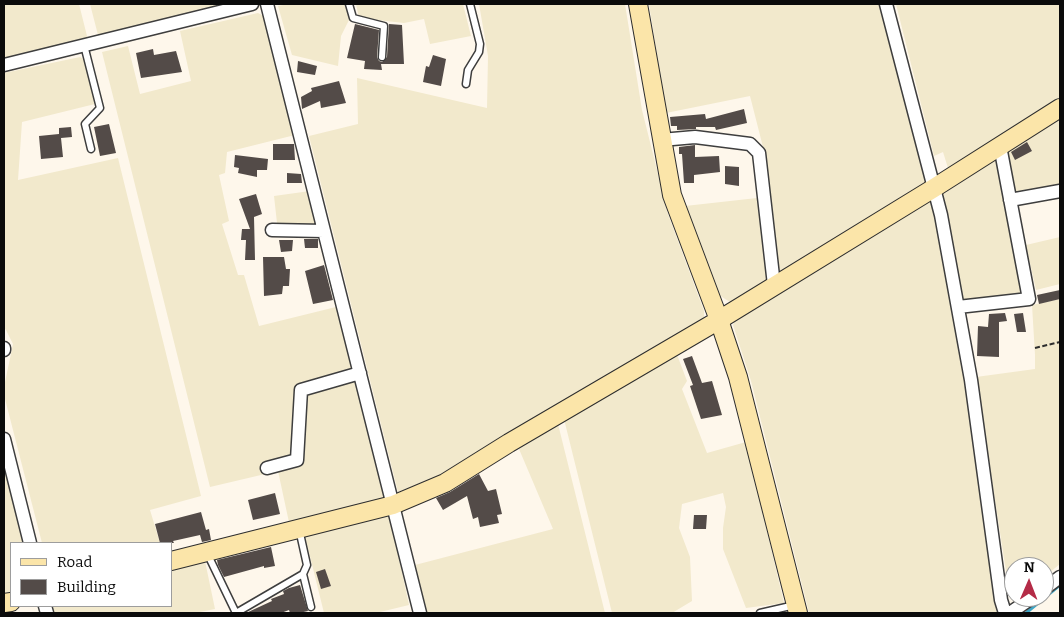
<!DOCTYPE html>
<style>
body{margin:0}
#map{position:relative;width:1064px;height:617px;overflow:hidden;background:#fef7eb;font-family:Bitter,serif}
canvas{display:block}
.frame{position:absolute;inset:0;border:5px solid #0b0b0b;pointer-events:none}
.legend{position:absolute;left:10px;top:542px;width:162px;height:65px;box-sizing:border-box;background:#fff;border:1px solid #9d9d9d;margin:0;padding:6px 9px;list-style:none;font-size:15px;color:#0b0b0b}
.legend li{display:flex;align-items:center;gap:10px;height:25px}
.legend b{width:25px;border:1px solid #9d9d9d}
.north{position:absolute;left:1004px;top:557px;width:50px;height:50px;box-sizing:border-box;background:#fff;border:1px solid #9d9d9d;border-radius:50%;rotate:1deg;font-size:14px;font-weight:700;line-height:20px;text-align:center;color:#0b0b0b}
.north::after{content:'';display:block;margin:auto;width:18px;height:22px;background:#b42b47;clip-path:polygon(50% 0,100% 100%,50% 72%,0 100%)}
</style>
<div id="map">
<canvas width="1064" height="617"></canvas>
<div class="frame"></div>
<ul class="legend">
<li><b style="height:6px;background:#fbe5a9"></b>Road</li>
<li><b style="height:14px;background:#534b48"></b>Building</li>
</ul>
<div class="north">N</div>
</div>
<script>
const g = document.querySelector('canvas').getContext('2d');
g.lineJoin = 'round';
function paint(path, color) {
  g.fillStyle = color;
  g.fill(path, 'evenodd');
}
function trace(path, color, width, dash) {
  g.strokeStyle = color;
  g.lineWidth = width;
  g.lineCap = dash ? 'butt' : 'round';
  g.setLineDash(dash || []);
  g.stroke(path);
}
const farmland = new Path2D(`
 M 4,4 L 79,4 L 88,40 L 4,60 Z
 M 90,4 L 225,4 L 98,35 Z
 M 288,4 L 345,4 L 349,20 L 341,36 L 338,66 L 292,55 L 278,6 Z
 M 356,4 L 463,4 L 471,36 L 430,44 L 424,19 L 404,23 L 359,18 Z
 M 479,4 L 625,4 L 642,110 L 668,214 L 704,311 L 704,318 L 452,471 L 398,492 L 309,136 L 358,124 L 357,78 L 487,108 L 488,56 Z
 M 649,4 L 883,4 L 927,184 L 779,273 L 764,151 L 750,96 L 666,113 Z
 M 896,4 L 1060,4 L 1060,100 L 948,168 L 943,152 L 934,156 Z
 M 258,13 L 266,17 L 295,135 L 227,152 L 225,173 L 219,175 L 229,221 L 222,224 L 238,275 L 244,275 L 259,326 L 340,306 L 387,501 L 290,527 L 278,471 L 210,487 L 102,52 L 128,46 L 140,94 L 191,81 L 180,31 Z
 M 80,57 L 85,60 L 95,104 L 22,122 L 18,180 L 118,158 L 201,496 L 150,510 L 160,543 L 42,543 L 4,395 L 4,387 L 13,344 L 6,330 L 4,328 L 4,73 Z
 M 1060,118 L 1060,186 L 1015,193 L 1007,151 Z
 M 998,156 L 1022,295 L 961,301 L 941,191 Z
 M 310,191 L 320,231 L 278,232 L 274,196 Z
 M 757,198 L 769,276 L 764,283 L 733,304 L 719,295 L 685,206 Z
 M 927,199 L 934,205 L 966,386 L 997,613 L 809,613 L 751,381 L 733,325 L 736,317 Z
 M 1060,237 L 1060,284 L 1036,290 L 1026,245 Z
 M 1060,299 L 1060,564 L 1044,577 L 1044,567 L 1014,567 L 1014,597 L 1020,597 L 1010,597 L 976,377 L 1035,369 L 1035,355 L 1032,305 Z
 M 676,352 L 687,381 L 682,389 L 707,453 L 746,442 L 784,603 L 746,608 L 723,549 L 723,528 L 726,507 L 723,493 L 682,504 L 679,528 L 690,557 L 692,601 L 672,613 L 612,613 L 564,419 Z
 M 558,424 L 605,613 L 427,613 L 415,565 L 553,529 L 519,449 Z
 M 4,461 L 24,543 L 11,543 L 11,596 L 4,597 Z
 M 387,514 L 390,517 L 409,605 L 376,613 L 324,613 L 305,536 Z
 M 205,561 L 215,609 L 195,613 L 54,613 L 52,606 L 171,606 L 171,569 Z`);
const stream = new Path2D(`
 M 1026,613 L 1060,585`);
const building = new Path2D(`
 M 355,24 L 379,30 L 377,57 L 379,61 L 382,62 L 387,57 L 389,24 L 402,25 L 404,64 L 381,64 L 382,70 L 364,69 L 365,61 L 347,58 Z
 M 153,49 L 154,55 L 176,51 L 182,72 L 141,78 L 136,53 Z
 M 433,55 L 446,59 L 441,86 L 423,82 L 426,66 L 429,67 Z
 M 298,61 L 317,66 L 315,75 L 297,72 Z
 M 339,81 L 346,103 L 321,108 L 320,101 L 302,109 L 301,97 L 312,91 L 311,88 Z
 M 744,109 L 747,123 L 716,130 L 715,127 L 696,127 L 696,129 L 677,130 L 677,126 L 671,126 L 670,117 L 705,114 L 706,119 Z
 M 109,124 L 116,153 L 100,156 L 94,127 Z
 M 71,127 L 72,137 L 61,138 L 63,157 L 41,159 L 39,136 L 59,134 L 59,128 Z
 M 1027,142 L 1032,151 L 1015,160 L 1011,152 Z
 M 273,144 L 294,144 L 295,160 L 273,160 Z
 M 695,145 L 695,157 L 719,156 L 720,172 L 694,175 L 694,183 L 684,183 L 682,154 L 679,154 L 679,147 Z
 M 235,155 L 268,159 L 267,170 L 257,170 L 257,177 L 238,173 L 239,168 L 234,167 Z
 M 725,166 L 739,167 L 739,186 L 725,184 Z
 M 287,173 L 301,174 L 302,183 L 287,183 Z
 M 256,194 L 262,214 L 254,217 L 255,260 L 245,260 L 246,240 L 241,240 L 242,229 L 250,229 L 239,199 Z
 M 304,239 L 318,239 L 318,248 L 305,248 Z
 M 279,240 L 293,240 L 292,251 L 281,252 Z
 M 263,257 L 284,257 L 286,269 L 290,269 L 289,286 L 283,286 L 282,294 L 264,296 Z
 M 324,265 L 333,300 L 313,304 L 305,271 Z
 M 1060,290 L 1060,299 L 1039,304 L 1037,295 Z
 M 1005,313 L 1007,321 L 999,322 L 999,357 L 977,356 L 978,326 L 988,327 L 989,314 Z
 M 1023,313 L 1026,332 L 1017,332 L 1014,314 Z
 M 692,356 L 702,383 L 712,381 L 722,415 L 701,419 L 690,386 L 693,385 L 683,359 Z
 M 479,474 L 488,491 L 496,489 L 502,514 L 497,515 L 499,523 L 480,527 L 478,517 L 473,519 L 467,496 L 443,510 L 436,498 L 450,492 Z
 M 275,493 L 280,514 L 253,520 L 248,500 Z
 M 201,512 L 206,530 L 209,529 L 211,540 L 202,542 L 200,535 L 173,541 L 174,543 L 160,543 L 155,524 Z
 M 694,515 L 707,515 L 706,529 L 693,529 Z
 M 271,547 L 275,566 L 264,568 L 264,566 L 224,577 L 218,565 L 217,560 Z
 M 325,569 L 331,586 L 321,589 L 316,572 Z
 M 300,585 L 308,611 L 299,613 L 290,613 L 289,610 L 281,613 L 246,613 L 272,601 L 271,599 L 284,594 L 283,591 L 289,588 Z`);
const path = new Path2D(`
 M 1035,348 L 1060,342`);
const lane = new Path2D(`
 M 349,4 L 353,18 L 384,26 L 382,57
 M 84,45 L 100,108 L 85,124 L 91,149
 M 466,84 L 468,70 L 479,52 L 480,44 L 470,4
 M 207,553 L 236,613
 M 303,574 L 311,607
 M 236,613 L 303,574 L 307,565 L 299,529
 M 760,613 L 795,605`);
const street = new Path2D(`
 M 267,4 L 420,613
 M 886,4 L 941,215 L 971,380 L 1001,600 L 1005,613
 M 4,65 L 252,4
 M 661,140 L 695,137 L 750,144 L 759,153 L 774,285
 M 1010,200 L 1060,191
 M 272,230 L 324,231
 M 958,307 L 1029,299 L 1000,146
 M 4,348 L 4,350
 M 4,439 L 30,543
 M 267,468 L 297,460 L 301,390 L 360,373
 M 1044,589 L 1060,577
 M 45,606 L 47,613
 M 1010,613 L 1033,597`);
const secondary = new Path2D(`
 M 638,4 L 672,195 L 719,320 L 738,377 L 798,613
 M 171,561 L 393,505 L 445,483 L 509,443 L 719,320 L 934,188 L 1060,108
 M 4,603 L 11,602`);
paint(farmland, '#f2e9cc');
trace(stream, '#3da5c6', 3);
paint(building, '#534b48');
trace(lane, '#3e3e3e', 9);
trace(street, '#3e3e3e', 15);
trace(secondary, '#2d2d2d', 20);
trace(path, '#2d2d2d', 2, [5, 2.5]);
trace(lane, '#fff', 6);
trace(street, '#fff', 12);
trace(secondary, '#fbe5a9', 18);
</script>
